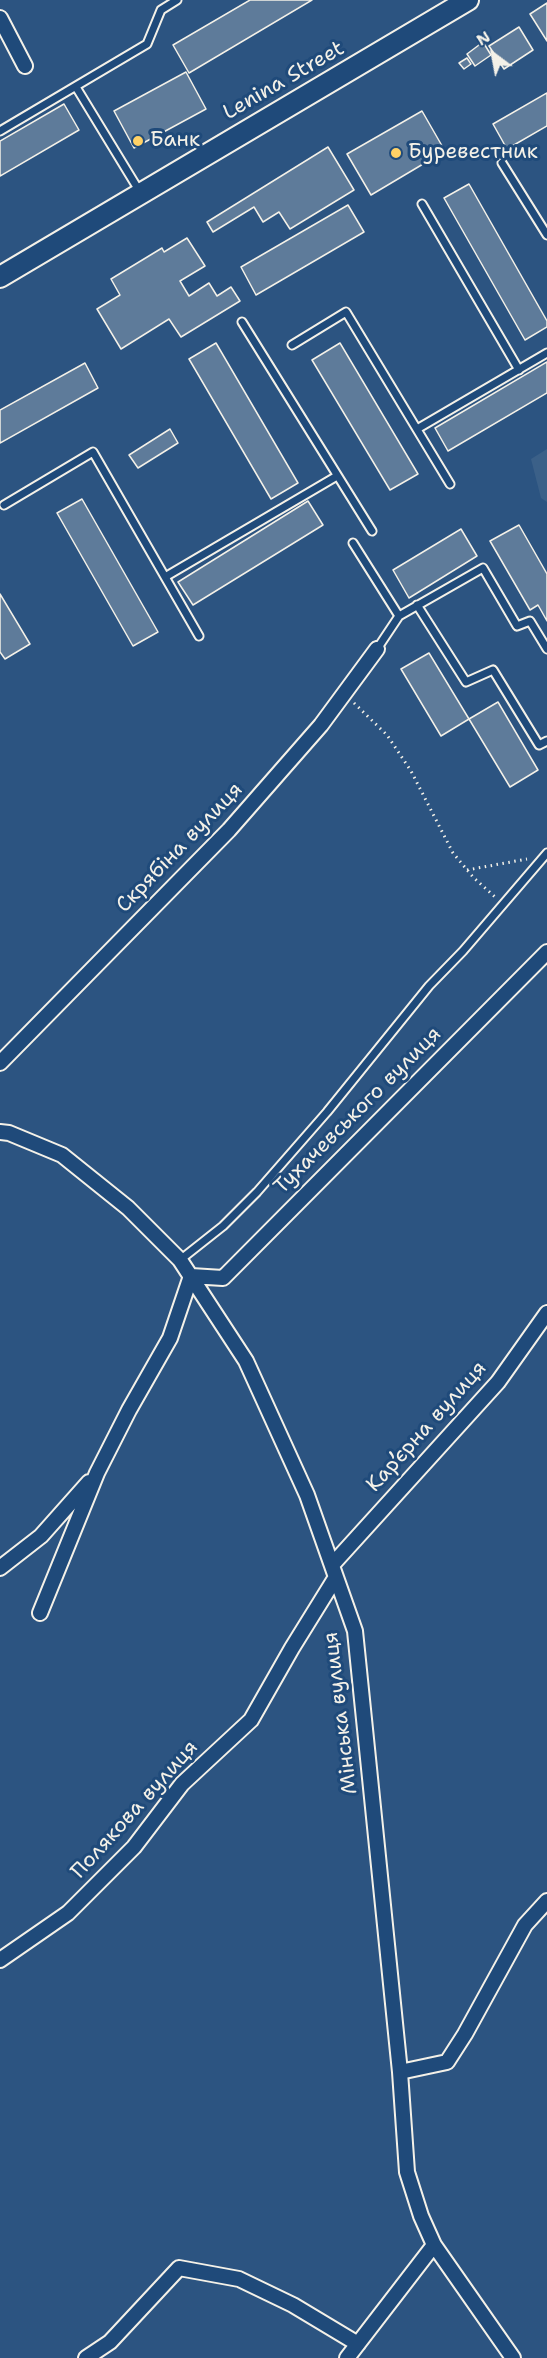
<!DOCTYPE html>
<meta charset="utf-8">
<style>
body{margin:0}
#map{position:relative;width:547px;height:2358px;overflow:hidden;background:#2c5481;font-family:"Shantell Sans",sans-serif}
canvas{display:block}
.north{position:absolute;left:463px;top:24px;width:60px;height:60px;-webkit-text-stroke:4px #1f4a7a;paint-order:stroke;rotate:328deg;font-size:16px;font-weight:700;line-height:24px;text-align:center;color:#f4f1e8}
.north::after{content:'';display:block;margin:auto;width:21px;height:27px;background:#f4f1e8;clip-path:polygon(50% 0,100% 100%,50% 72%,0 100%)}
</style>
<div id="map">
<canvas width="547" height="2358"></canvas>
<div class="north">N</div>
</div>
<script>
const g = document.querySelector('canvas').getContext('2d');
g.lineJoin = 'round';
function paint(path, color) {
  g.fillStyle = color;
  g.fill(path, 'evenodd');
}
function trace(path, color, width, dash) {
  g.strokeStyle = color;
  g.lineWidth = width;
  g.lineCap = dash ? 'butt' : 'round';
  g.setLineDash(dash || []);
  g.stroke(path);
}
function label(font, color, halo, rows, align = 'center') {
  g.font = font + ' "Shantell Sans",sans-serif';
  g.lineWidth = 6;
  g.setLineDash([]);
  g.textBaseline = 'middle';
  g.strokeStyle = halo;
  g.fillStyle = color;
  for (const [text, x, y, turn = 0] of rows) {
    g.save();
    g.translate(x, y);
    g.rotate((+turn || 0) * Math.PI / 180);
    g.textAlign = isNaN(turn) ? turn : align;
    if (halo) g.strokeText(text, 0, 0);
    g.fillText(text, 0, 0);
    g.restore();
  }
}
const built = new Path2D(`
 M 547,449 L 547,502 L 541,498 L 531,459 Z`);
const building = new Path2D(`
 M 250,0 L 312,0 L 189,73 L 173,45 Z
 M 547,3 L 547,41 L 530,14 Z
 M 519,27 L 533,50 L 504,69 L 489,46 Z
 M 483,42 L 491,55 L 475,66 L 467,54 Z
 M 467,58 L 471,64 L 464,69 L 459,63 Z
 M 186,72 L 206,109 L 134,148 L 114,111 Z
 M 547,93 L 547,126 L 507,149 L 493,124 Z
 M 64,104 L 79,130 L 0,176 L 0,141 Z
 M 422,111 L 445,151 L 371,195 L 347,154 Z
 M 328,147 L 354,190 L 290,229 L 279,212 L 263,222 L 254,207 L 213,232 L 207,222 Z
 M 469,184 L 547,321 L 547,327 L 525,340 L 444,198 Z
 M 348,205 L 364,232 L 256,295 L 241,267 Z
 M 187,238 L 205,266 L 180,281 L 189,296 L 209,283 L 217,296 L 231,287 L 240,301 L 181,337 L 169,319 L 121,349 L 97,309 L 120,295 L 111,279 L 162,248 L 164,252 Z
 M 216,343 L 298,483 L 271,499 L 189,359 Z
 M 340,343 L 418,474 L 390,490 L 312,360 Z
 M 547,362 L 547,393 L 448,451 L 435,428 Z
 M 85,363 L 98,388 L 0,443 L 0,410 Z
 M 170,429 L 178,443 L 138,468 L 129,455 Z
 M 82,499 L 158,632 L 133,646 L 57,513 Z
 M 308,501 L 323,525 L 193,605 L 178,582 Z
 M 519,525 L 547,574 L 547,621 L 538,605 L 530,610 L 490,541 Z
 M 461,529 L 477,556 L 409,598 L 393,570 Z
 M 0,594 L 30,644 L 5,659 L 0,652 Z
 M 429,653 L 469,719 L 441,736 L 401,669 Z
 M 498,702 L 538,770 L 510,787 L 469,719 Z`);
const path = new Path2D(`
 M 354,703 L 387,735 L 411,771 L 453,853 L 473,877 L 495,897
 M 467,870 L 527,859`);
const lane = new Path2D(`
 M 76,87 L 140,192
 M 0,131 L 147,44 L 161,10 L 177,0
 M 502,163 L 547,235
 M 422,204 L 519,370
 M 242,322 L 372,531
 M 292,345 L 346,312 L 450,484
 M 417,429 L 547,353
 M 4,505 L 93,452 L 199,636
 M 353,543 L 399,616 L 377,649
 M 165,577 L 337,476
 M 417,605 L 466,682 L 493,670 L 539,745 L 547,741
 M 399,616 L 483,568 L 517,626 L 530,621 L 547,649
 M 180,1260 L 223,1226 L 257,1192 L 327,1112 L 429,986 L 463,951 L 547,853`);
const street = new Path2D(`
 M 0,18 L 25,66
 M 0,1063 L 229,830 L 321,725 L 377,649
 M 0,1132 L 9,1133 L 62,1155 L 128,1208 L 180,1260 L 246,1361 L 307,1495 L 355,1631 L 400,2072 L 407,2172 L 421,2216 L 434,2245 L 513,2358
 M 332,1565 L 498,1382 L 547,1313
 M 0,1568 L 41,1536 L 89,1482
 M 40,1613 L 97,1473 L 129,1410 L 170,1338 L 191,1276 L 223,1278 L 547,952
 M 0,1960 L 68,1913 L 134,1847 L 182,1784 L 251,1720 L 292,1648 L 336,1577
 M 400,2072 L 447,2062 L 465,2034 L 525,1925 L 547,1901
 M 86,2358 L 110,2342 L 179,2268 L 239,2279 L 293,2305 L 358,2344
 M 347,2358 L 434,2245`);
const secondary = new Path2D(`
 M 0,277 L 468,0`);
const markers = [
 [138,141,6,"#ffd166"],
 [396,153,6,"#ffd166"]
];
const streetNames = [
 ["Lenina Street",284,81,-30],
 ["Скрябіна вулиця",180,848,-46],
 ["Тухачевського вулиця",358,1111,-45],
 ["Кар’єрна вулиця",427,1427,-48],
 ["Мінська вулиця",341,1713,-97],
 ["Полякова вулиця",135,1810,-48]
];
const poiNames = [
 ["Банк",150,141],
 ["Буревестник",408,153]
];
paint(built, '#3b6088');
paint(building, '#5e7b9a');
trace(building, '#f4f1e8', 1.5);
trace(lane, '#f4f1e8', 11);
trace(street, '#f4f1e8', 18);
trace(secondary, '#f4f1e8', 24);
trace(path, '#f4f1e8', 3, [1.5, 4.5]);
trace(lane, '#1f4a7a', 7);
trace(street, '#1f4a7a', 14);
trace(secondary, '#1f4a7a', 20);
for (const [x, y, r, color] of markers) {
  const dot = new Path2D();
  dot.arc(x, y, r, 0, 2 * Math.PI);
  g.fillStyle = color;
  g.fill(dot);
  trace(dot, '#1f4a7a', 2);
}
label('21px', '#f4f1e8', '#1f4a7a', streetNames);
label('21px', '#f4f1e8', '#1f4a7a', poiNames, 'left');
</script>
